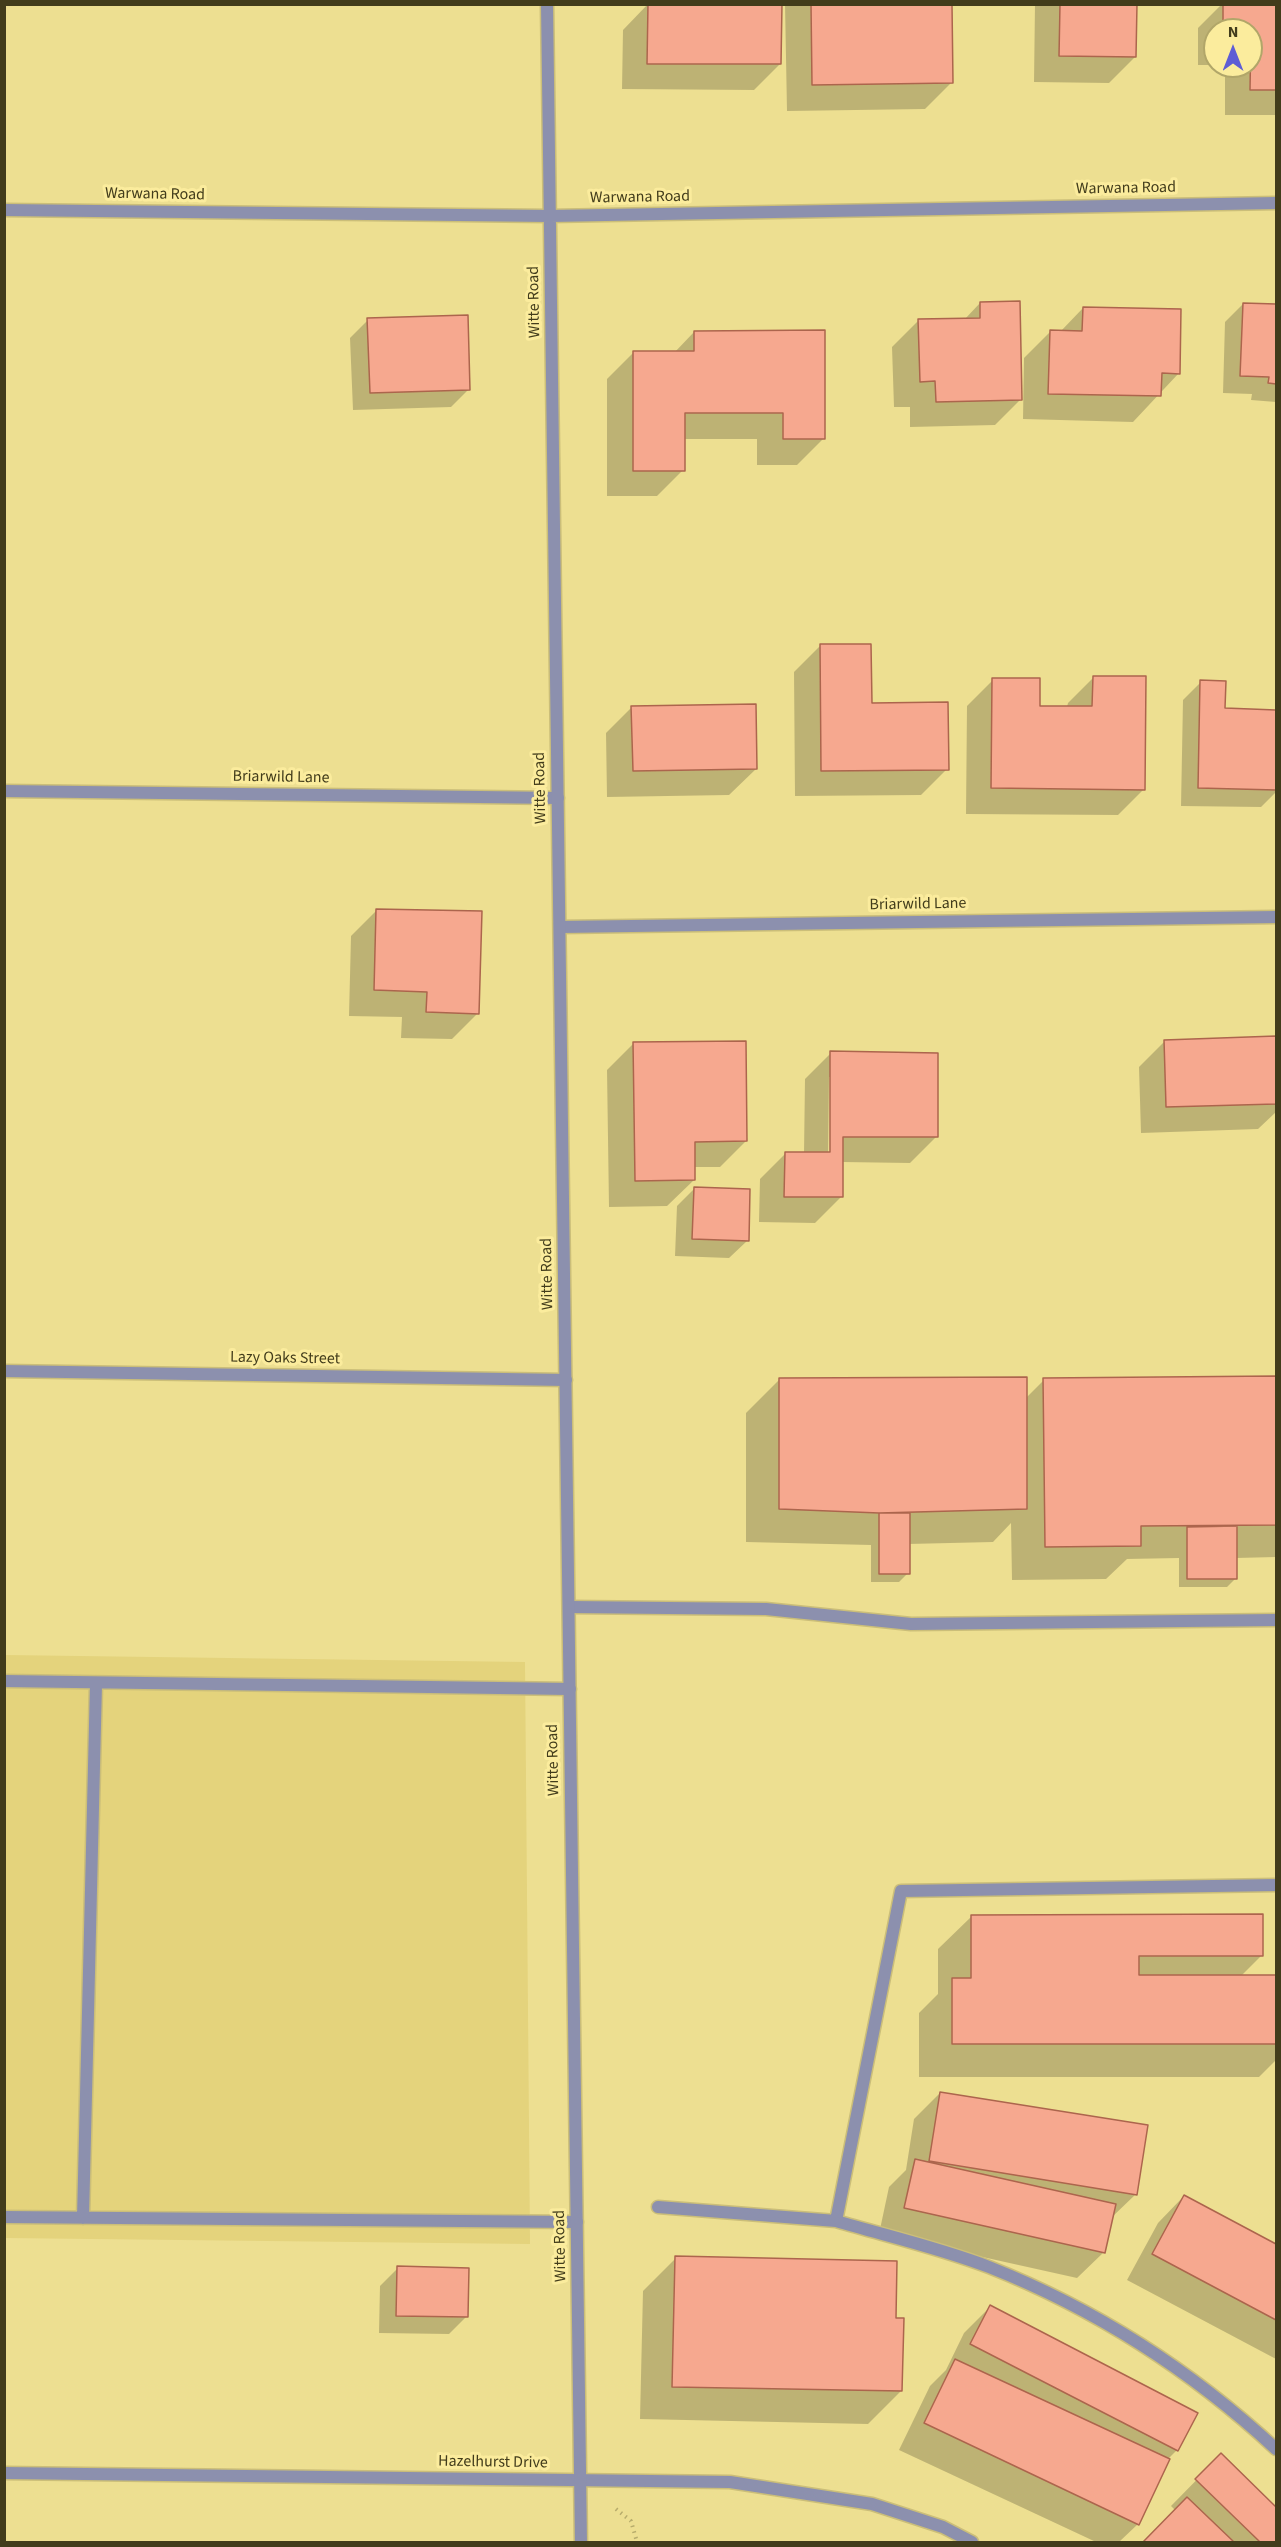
<!DOCTYPE html>
<style>
body{margin:0}
#map{position:relative;width:1281px;height:2547px;overflow:hidden;background:#eddf91;font-family:"Source Sans 3",sans-serif}
canvas{display:block}
.frame{position:absolute;inset:0;border:6px solid #423c1b;pointer-events:none}
.north{position:absolute;left:1203px;top:18px;width:60px;height:60px;box-sizing:border-box;background:#fbec9d;border:2px solid #b1a669;border-radius:50%;rotate:0deg;font-size:16px;font-weight:700;line-height:24px;text-align:center;color:#423c1b}
.north::after{content:'';display:block;margin:auto;width:21px;height:27px;background:#5e5dd5;clip-path:polygon(50% 0,100% 100%,50% 72%,0 100%)}
</style>
<div id="map">
<canvas width="1281" height="2547"></canvas>
<div class="frame"></div>
<div class="north">N</div>
</div>
<script>
const g = document.querySelector('canvas').getContext('2d');
g.lineJoin = 'round';
function paint(path, color) {
  g.fillStyle = color;
  g.fill(path, 'evenodd');
}
function trace(path, color, width, dash) {
  g.strokeStyle = color;
  g.lineWidth = width;
  g.lineCap = dash ? 'butt' : 'round';
  g.setLineDash(dash || []);
  g.stroke(path);
}
function label(font, color, halo, rows, align = 'center') {
  g.font = font + ' "Source Sans 3",sans-serif';
  g.lineWidth = 6;
  g.setLineDash([]);
  g.textBaseline = 'middle';
  g.strokeStyle = halo;
  g.fillStyle = color;
  for (const [text, x, y, turn = 0] of rows) {
    g.save();
    g.translate(x, y);
    g.rotate((+turn || 0) * Math.PI / 180);
    g.textAlign = isNaN(turn) ? turn : align;
    if (halo) g.strokeText(text, 0, 0);
    g.fillText(text, 0, 0);
    g.restore();
  }
}
const built = new Path2D(`
 M 5,1655 L 525,1662 L 530,2244 L 5,2238 Z`);
const shadow = new Path2D(`
 M 648,4 L 780,64 L 754,90 L 622,89 L 623,30 Z
 M 785,4 L 950,4 L 951,83 L 925,109 L 787,111 Z
 M 1035,4 L 1136,4 L 1135,57 L 1109,83 L 1034,82 Z
 M 1222,4 L 1276,4 L 1276,115 L 1225,115 L 1225,66 L 1251,66 L 1251,30 L 1215,30 L 1215,65 L 1198,65 L 1198,28 Z
 M 980,303 L 1021,399 L 995,425 L 910,427 L 910,407 L 894,407 L 892,347 L 918,321 L 964,320 Z
 M 1243,304 L 1276,306 L 1276,402 L 1251,400 L 1252,394 L 1223,393 L 1225,322 Z
 M 1083,308 L 1179,373 L 1133,422 L 1023,419 L 1024,358 L 1050,332 L 1060,332 Z
 M 368,320 L 469,389 L 451,407 L 353,410 L 350,338 Z
 M 694,332 L 823,439 L 797,465 L 757,465 L 757,439 L 683,439 L 683,470 L 657,496 L 607,496 L 607,379 L 633,353 L 674,353 Z
 M 820,646 L 871,704 L 947,769 L 921,795 L 795,796 L 794,672 Z
 M 1094,677 L 1144,789 L 1118,815 L 966,814 L 967,706 L 993,680 L 1038,707 L 1067,707 L 1068,703 Z
 M 1201,682 L 1224,710 L 1276,711 L 1276,792 L 1261,807 L 1181,806 L 1183,700 Z
 M 632,707 L 756,769 L 729,795 L 607,797 L 606,733 Z
 M 377,910 L 478,1013 L 452,1039 L 401,1038 L 402,1017 L 349,1016 L 351,936 Z
 M 1276,1038 L 1276,1112 L 1258,1129 L 1141,1133 L 1139,1067 L 1165,1041 Z
 M 633,1044 L 746,1141 L 720,1167 L 694,1167 L 694,1180 L 667,1206 L 609,1207 L 607,1070 Z
 M 831,1053 L 936,1137 L 910,1163 L 842,1162 L 841,1197 L 815,1223 L 759,1222 L 760,1179 L 786,1153 L 804,1153 L 805,1079 ZM 829,1077 L 832,1077 L 831,1158 L 828,1158 Z
 M 694,1189 L 747,1241 L 729,1258 L 675,1256 L 677,1206 Z
 M 1276,1378 L 1276,1557 L 1236,1558 L 1236,1578 L 1227,1587 L 1179,1587 L 1179,1558 L 1127,1559 L 1106,1579 L 1012,1580 L 1011,1523 L 993,1542 L 908,1544 L 908,1573 L 899,1582 L 871,1582 L 871,1545 L 746,1542 L 746,1413 L 780,1379 L 1026,1398 L 1044,1380 Z
 M 972,1916 L 1262,1955 L 1241,1976 L 1276,1976 L 1276,2060 L 1259,2077 L 919,2077 L 919,2013 L 938,1994 L 938,1949 Z
 M 940,2093 L 1136,2194 L 1111,2218 L 1104,2252 L 1077,2278 L 879,2234 L 889,2187 L 906,2170 L 914,2119 Z
 M 1184,2196 L 1276,2245 L 1276,2359 L 1127,2280 L 1158,2223 Z
 M 676,2258 L 901,2391 L 868,2424 L 640,2419 L 643,2291 Z
 M 398,2268 L 467,2316 L 449,2334 L 379,2333 L 380,2286 Z
 M 990,2307 L 1196,2413 L 1176,2451 L 1168,2459 L 1138,2524 L 1119,2542 L 1096,2542 L 899,2450 L 930,2386 L 946,2370 L 964,2333 Z
 M 1221,2455 L 1276,2509 L 1276,2542 L 1144,2542 L 1175,2510 L 1171,2506 Z`);
const building = new Path2D(`
 M 648,4 L 782,4 L 781,64 L 647,64 Z
 M 811,4 L 952,4 L 953,83 L 812,85 Z
 M 1060,4 L 1137,4 L 1136,57 L 1059,56 Z
 M 1223,4 L 1276,4 L 1276,90 L 1250,90 L 1251,30 L 1223,30 Z
 M 1020,301 L 1022,400 L 936,402 L 935,381 L 920,382 L 918,319 L 980,318 L 980,302 Z
 M 1243,303 L 1276,304 L 1276,384 L 1268,383 L 1269,377 L 1240,376 Z
 M 1083,307 L 1181,309 L 1180,374 L 1162,373 L 1161,396 L 1048,394 L 1050,330 L 1082,331 Z
 M 468,315 L 470,390 L 370,393 L 367,318 Z
 M 825,330 L 825,439 L 783,439 L 783,413 L 685,413 L 685,471 L 633,471 L 633,351 L 694,351 L 694,331 Z
 M 820,644 L 871,644 L 872,703 L 948,702 L 949,770 L 821,771 Z
 M 1093,676 L 1146,676 L 1145,790 L 991,788 L 992,678 L 1040,678 L 1040,706 L 1092,706 Z
 M 1200,680 L 1226,681 L 1225,708 L 1276,710 L 1276,790 L 1198,788 Z
 M 756,704 L 757,769 L 633,771 L 631,706 Z
 M 376,909 L 482,911 L 479,1014 L 426,1012 L 427,992 L 374,990 Z
 M 1276,1036 L 1276,1104 L 1166,1107 L 1164,1040 Z
 M 746,1041 L 747,1141 L 695,1142 L 695,1180 L 635,1181 L 633,1042 Z
 M 830,1051 L 938,1053 L 938,1137 L 843,1137 L 843,1197 L 784,1197 L 785,1152 L 830,1152 Z
 M 694,1187 L 750,1189 L 749,1241 L 692,1239 Z
 M 1276,1376 L 1276,1525 L 1141,1526 L 1141,1546 L 1045,1547 L 1043,1378 Z
 M 1027,1377 L 1027,1509 L 879,1513 L 779,1509 L 779,1378 Z
 M 879,1513 L 910,1513 L 910,1574 L 879,1574 Z
 M 1237,1526 L 1237,1579 L 1187,1579 L 1187,1527 Z
 M 1263,1914 L 1263,1956 L 1139,1956 L 1139,1975 L 1276,1975 L 1276,2044 L 952,2044 L 952,1978 L 971,1978 L 971,1915 Z
 M 940,2092 L 1148,2125 L 1137,2195 L 929,2161 Z
 M 915,2159 L 1116,2204 L 1105,2253 L 904,2208 Z
 M 1184,2195 L 1276,2244 L 1276,2320 L 1152,2254 Z
 M 675,2256 L 897,2261 L 896,2318 L 904,2318 L 902,2391 L 672,2387 Z
 M 397,2266 L 469,2268 L 468,2317 L 396,2316 Z
 M 990,2305 L 1198,2413 L 1178,2451 L 970,2344 Z
 M 955,2359 L 1170,2459 L 1139,2525 L 924,2423 Z
 M 1221,2453 L 1276,2507 L 1276,2542 L 1260,2542 L 1195,2479 Z
 M 1187,2497 L 1234,2542 L 1143,2542 Z`);
const path = new Path2D(`
 M 616,2509 L 631,2521 L 637,2542`);
const service = new Path2D(`
 M 569,1607 L 766,1609 L 911,1624 L 1276,1620
 M 4,1681 L 570,1689
 M 1276,1885 L 901,1891 L 836,2221 C 887,2236 940,2248 989,2267 C 1095,2309 1193,2372 1276,2449
 M 658,2207 L 836,2221
 M 4,2217 L 577,2222
 M 83,2218 L 96,1684`);
const minor = new Path2D(`
 M 4,791 L 558,798
 M 560,927 L 1276,917
 M 4,1371 L 566,1380
 M 4,2473 L 730,2482 L 872,2504 L 943,2527 L 972,2542`);
const tertiary = new Path2D(`
 M 547,4 L 581,2542
 M 4,210 L 550,216 L 1276,203`);
const streetNames = [
 ["Warwana Road",1126,189,-1],
 ["Warwana Road",155,195,1],
 ["Warwana Road",640,198,-1],
 ["Witte Road",535,302,-91],
 ["Briarwild Lane",281,778,1],
 ["Witte Road",541,788,-91],
 ["Briarwild Lane",918,905,-1],
 ["Witte Road",548,1274,-91],
 ["Lazy Oaks Street",285,1359,1],
 ["Witte Road",554,1760,-91],
 ["Witte Road",561,2246,-91],
 ["Hazelhurst Drive",493,2463,1]
];
paint(built, '#e4d37c');
paint(shadow, '#0003');
paint(building, '#f6a88f');
trace(building, '#ac654d', 1.5);
trace(service, '#cbbe79', 15);
trace(minor, '#cbbe79', 15);
trace(tertiary, '#cbbe79', 15);
trace(path, '#b7ac6c', 4, [1.5, 4.5]);
trace(service, '#8c90ae', 12);
trace(minor, '#8c90ae', 12);
trace(tertiary, '#8c90ae', 12);
label('16px', '#423c1b', '#fbec9d', streetNames);
</script>
